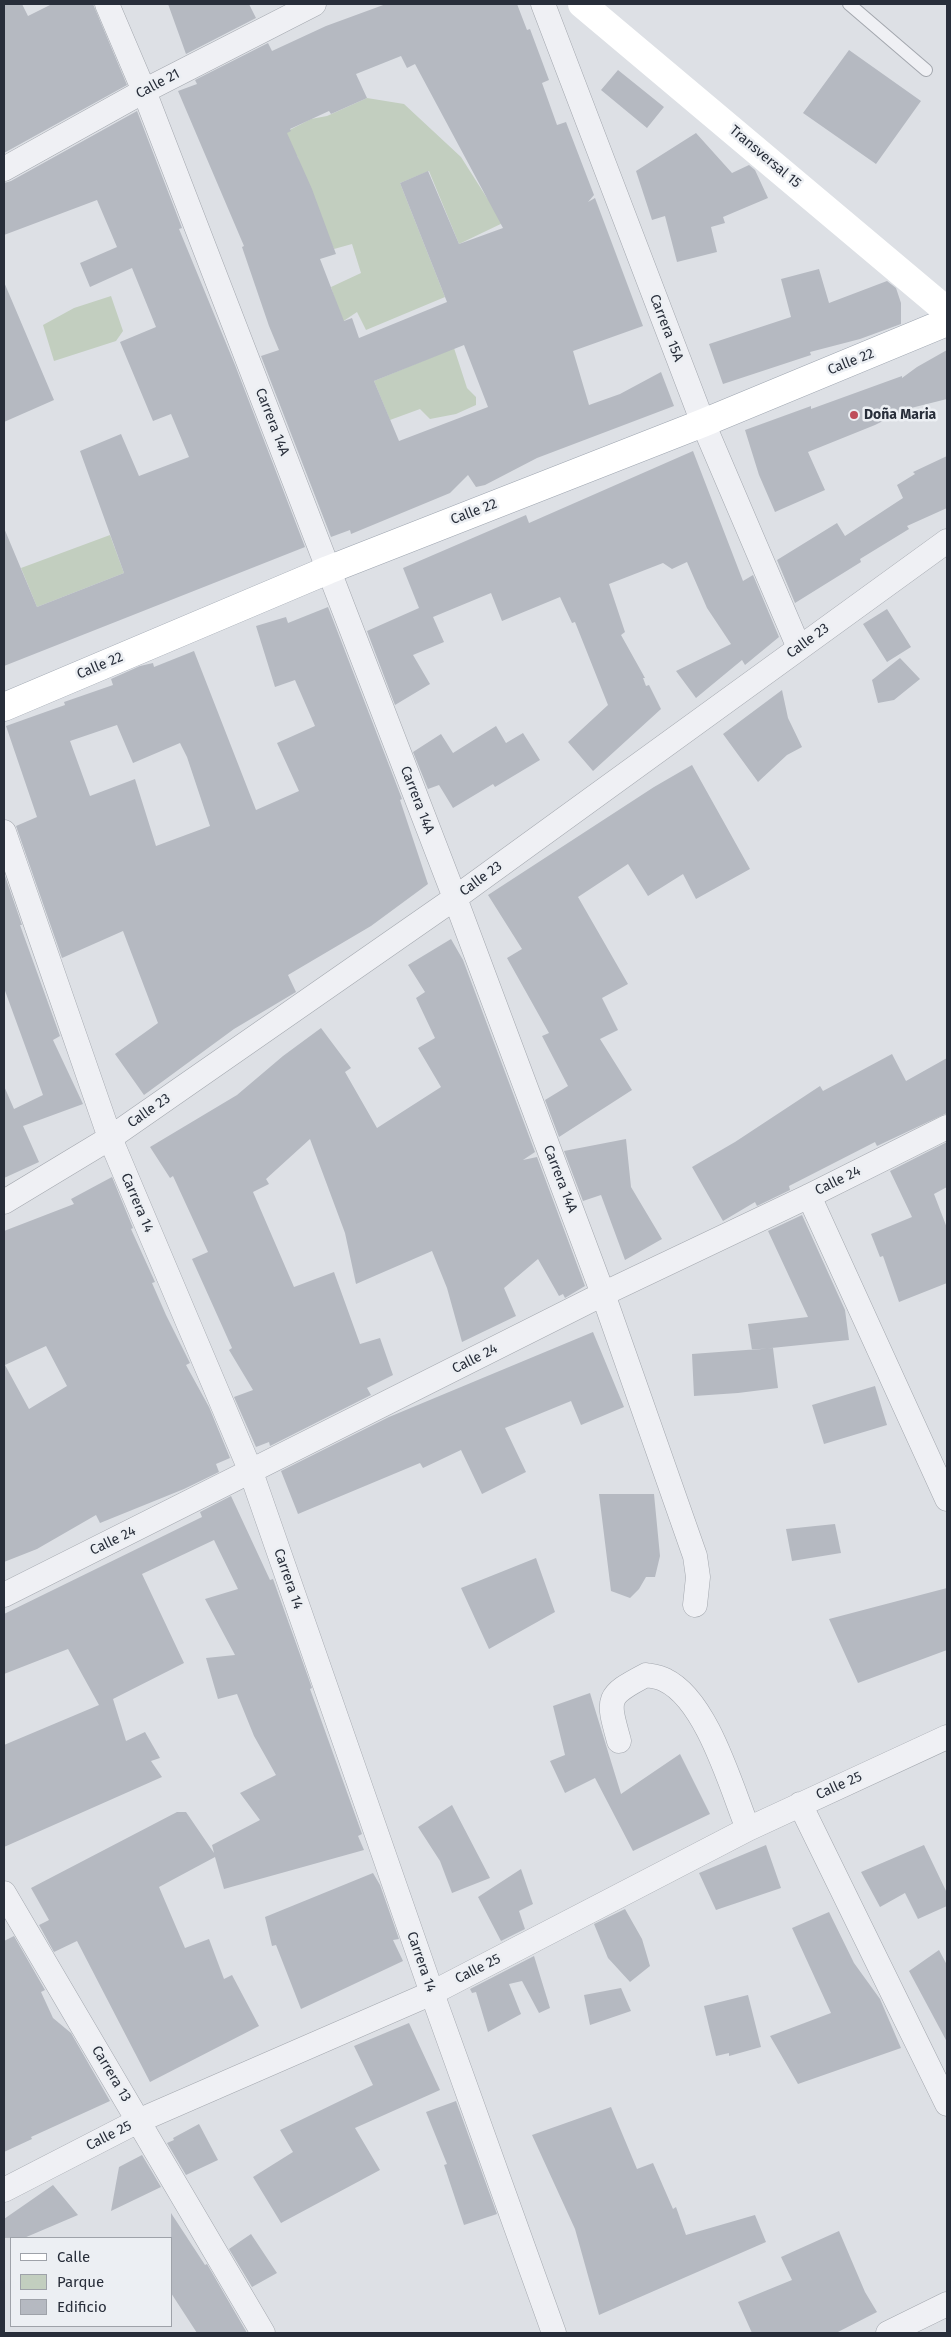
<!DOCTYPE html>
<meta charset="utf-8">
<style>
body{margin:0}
#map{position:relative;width:951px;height:2337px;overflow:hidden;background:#dde0e5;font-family:"Fira Sans",sans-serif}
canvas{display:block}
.frame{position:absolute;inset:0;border:5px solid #282e3a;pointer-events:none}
.legend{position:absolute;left:10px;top:2237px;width:162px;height:90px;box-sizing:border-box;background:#eceff3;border:1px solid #9ea2a9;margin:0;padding:6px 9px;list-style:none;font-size:15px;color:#282e3a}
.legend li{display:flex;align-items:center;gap:10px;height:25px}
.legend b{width:25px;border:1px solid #9ea2a9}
</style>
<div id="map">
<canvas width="951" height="2337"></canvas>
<div class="frame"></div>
<ul class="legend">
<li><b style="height:6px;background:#fff"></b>Calle</li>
<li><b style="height:14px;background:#c2cebf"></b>Parque</li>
<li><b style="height:14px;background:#b5b9c1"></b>Edificio</li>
</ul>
</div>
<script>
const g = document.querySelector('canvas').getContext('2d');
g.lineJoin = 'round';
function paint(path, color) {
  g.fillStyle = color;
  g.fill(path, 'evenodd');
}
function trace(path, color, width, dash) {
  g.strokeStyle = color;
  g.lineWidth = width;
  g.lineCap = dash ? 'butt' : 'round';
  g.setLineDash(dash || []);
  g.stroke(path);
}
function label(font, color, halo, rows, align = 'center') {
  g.font = font + ' "Fira Sans",sans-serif';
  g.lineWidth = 5;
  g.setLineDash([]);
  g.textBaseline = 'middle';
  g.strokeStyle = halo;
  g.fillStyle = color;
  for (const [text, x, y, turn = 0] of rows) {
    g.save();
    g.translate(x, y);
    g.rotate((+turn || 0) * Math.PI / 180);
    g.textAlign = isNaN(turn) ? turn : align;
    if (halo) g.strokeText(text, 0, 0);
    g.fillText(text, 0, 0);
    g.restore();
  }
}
const green = new Path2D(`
 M 367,98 L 404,104 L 461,157 L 487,198 L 509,220 L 459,244 L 429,171 L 400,183 L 445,297 L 366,330 L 357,312 L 342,322 L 331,287 L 361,273 L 352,244 L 334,249 L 300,171 L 298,157 L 272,139 L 311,119 L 327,116 Z
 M 111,296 L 123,331 L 116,341 L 54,361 L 43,325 L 74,308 Z
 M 454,348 L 467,388 L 476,397 L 476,405 L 456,414 L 430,419 L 420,409 L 390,420 L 374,381 Z
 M 110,535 L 124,573 L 37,607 L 21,568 Z`);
const building = new Path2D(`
 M 4,4 L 22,4 L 28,16 L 52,4 L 93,4 L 127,85 L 4,153 Z
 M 168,4 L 249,4 L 256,18 L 186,54 Z
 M 386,4 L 517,4 L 527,30 L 530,29 L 549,80 L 542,83 L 557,125 L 566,122 L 594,195 L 588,202 L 595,198 L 643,326 L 573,351 L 589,405 L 620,394 L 661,372 L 674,406 L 537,458 L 485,485 L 476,487 L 468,475 L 450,493 L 351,534 L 350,530 L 331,537 L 261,356 L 279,350 L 269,326 L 242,247 L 244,246 L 178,91 L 197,84 L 195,80 L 268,43 L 272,51 L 326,26 ZM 401,56 L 407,68 L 415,64 L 503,228 L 459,244 L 428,171 L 400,183 L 447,302 L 359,338 L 352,318 L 344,321 L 320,259 L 336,254 L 312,189 L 287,133 L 291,131 L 290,129 L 329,111 L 331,114 L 367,98 L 356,74 ZM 464,345 L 488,407 L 399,441 L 374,381 Z
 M 849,50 L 921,101 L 876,164 L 803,113 Z
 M 618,70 L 664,107 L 647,128 L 601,90 Z
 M 137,111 L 182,228 L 179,229 L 235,365 L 305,547 L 4,666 L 4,528 L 37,607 L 124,573 L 80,451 L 121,434 L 139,476 L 189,457 L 171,414 L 153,421 L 120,342 L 156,327 L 132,268 L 90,287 L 80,263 L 117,247 L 97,200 L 4,235 L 4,183 L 11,181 Z
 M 696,133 L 732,173 L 749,165 L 755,170 L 768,198 L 723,217 L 725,223 L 711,227 L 717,252 L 677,262 L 665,216 L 652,220 L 636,171 Z
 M 819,269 L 829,303 L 887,281 L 896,288 L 901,303 L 901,324 L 860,339 L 810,352 L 811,355 L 723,384 L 709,344 L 791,317 L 781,279 Z
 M 4,282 L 54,400 L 4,422 Z
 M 947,350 L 947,399 L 907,409 L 875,425 L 808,452 L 825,490 L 775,512 L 759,475 L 745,430 L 811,406 L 811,409 L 902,376 L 902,378 L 917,367 Z
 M 693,451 L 743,581 L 753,575 L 779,637 L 745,665 L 742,660 L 696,698 L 676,671 L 731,644 L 707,608 L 687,562 L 672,569 L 663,563 L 609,584 L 625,632 L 621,635 L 645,678 L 643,678 L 646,686 L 649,685 L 661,709 L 593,771 L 568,742 L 608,705 L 575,622 L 572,623 L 560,597 L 502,621 L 491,593 L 433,617 L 444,642 L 413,655 L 430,684 L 395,705 L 367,631 L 419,608 L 403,568 L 526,515 L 529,523 Z
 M 947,456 L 947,508 L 907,526 L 909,529 L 860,559 L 861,562 L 795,603 L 777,560 L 837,523 L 845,536 L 903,498 L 897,485 L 915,474 L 913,472 Z
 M 328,607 L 402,799 L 400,800 L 428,884 L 371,926 L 288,975 L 296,992 L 234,1029 L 144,1095 L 115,1054 L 158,1023 L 123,931 L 62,958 L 16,826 L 37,817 L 6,726 L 65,705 L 64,702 L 113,685 L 111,679 L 140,666 L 153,663 L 154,667 L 194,651 L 256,810 L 299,791 L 277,743 L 315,726 L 295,680 L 275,687 L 256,626 L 286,617 L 288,623 ZM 117,725 L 133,763 L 180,743 L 187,757 L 210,826 L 156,846 L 135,779 L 90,796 L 70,741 Z
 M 887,609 L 911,647 L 887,662 L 863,624 Z
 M 900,658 L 920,679 L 894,700 L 878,703 L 872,680 Z
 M 782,690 L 788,718 L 802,747 L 787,755 L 758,782 L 723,734 Z
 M 496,726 L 506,743 L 523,733 L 540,760 L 495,787 L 493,784 L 453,808 L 439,785 L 428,789 L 413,752 L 441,734 L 453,753 Z
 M 692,765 L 750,869 L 696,899 L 683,874 L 648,896 L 628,864 L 578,897 L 628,984 L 602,998 L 618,1030 L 600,1039 L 632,1090 L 559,1137 L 545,1100 L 568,1086 L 542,1036 L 549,1033 L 507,958 L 522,949 L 488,895 L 654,787 Z
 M 4,873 L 22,925 L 20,925 L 60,1036 L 53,1040 L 83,1104 L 23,1126 L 39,1162 L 4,1178 L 4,1086 L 14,1109 L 43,1095 L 4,988 Z
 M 451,939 L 463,960 L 535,1152 L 523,1160 L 537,1157 L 585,1286 L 565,1298 L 563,1294 L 559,1296 L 538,1259 L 504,1288 L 516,1316 L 462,1342 L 447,1288 L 432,1251 L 356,1284 L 345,1233 L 310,1139 L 266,1179 L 269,1184 L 253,1192 L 294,1287 L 334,1272 L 360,1344 L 380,1338 L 393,1375 L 367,1388 L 371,1395 L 270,1446 L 269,1442 L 256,1447 L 234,1397 L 253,1390 L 229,1350 L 232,1348 L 192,1259 L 208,1252 L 173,1176 L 170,1178 L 150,1147 L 237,1095 L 283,1056 L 321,1028 L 351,1068 L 345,1072 L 377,1128 L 441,1087 L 418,1048 L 435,1038 L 416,998 L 425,992 L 408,965 Z
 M 892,1054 L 906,1081 L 947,1058 L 947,1113 L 877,1146 L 875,1142 L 789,1186 L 790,1190 L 757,1206 L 755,1202 L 723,1221 L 692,1167 L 735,1142 L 820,1086 L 823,1091 Z
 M 626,1139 L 631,1187 L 662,1239 L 625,1260 L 601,1195 L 583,1201 L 564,1151 Z
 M 947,1142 L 947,1187 L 934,1194 L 947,1228 L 947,1283 L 899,1302 L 883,1256 L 880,1257 L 871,1234 L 912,1217 L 890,1171 Z
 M 112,1177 L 133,1228 L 131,1229 L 155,1282 L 152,1283 L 166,1315 L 190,1363 L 186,1365 L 209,1407 L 230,1458 L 216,1464 L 219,1472 L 184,1489 L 100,1523 L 96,1515 L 37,1549 L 4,1562 L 4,1231 L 74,1204 L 71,1199 ZM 46,1346 L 67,1386 L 29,1409 L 5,1365 Z
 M 802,1215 L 845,1310 L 849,1340 L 752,1350 L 748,1324 L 808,1317 L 768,1231 Z
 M 593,1332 L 624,1407 L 581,1425 L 571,1401 L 505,1428 L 526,1472 L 482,1494 L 461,1450 L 423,1468 L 420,1463 L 298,1514 L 281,1471 L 389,1417 Z
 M 773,1348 L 778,1388 L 738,1393 L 694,1396 L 692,1354 Z
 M 875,1386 L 887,1425 L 824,1444 L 812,1405 Z
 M 599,1494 L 654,1494 L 660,1556 L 655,1577 L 646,1577 L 639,1589 L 630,1598 L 611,1591 Z
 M 231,1496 L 270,1580 L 273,1579 L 312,1688 L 310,1689 L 362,1834 L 358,1836 L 364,1850 L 224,1889 L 215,1857 L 159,1887 L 185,1948 L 209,1939 L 224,1979 L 232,1975 L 259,2026 L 150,2082 L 77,1941 L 54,1952 L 39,1925 L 49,1920 L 31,1888 L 177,1812 L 186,1812 L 214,1853 L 212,1845 L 260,1820 L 240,1793 L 276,1775 L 254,1736 L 237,1694 L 218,1699 L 206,1658 L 235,1655 L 205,1599 L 238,1589 L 214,1540 L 142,1574 L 184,1663 L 113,1699 L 126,1741 L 145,1732 L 160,1758 L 151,1761 L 162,1777 L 4,1847 L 4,1745 L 99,1705 L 68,1649 L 4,1674 L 4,1614 L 202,1517 L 200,1512 Z
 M 835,1524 L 841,1553 L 792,1561 L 786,1529 Z
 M 536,1558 L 555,1612 L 489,1649 L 461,1588 Z
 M 947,1588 L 947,1650 L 858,1683 L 829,1619 Z
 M 590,1693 L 621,1794 L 680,1754 L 710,1814 L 633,1851 L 595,1778 L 565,1793 L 550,1761 L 565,1755 L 553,1706 Z
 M 452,1805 L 490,1878 L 452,1893 L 440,1861 L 418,1827 Z
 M 766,1845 L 781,1888 L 716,1910 L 699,1873 Z
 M 924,1845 L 947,1893 L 947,1906 L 918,1919 L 905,1893 L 880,1907 L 861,1872 Z
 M 521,1869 L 533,1904 L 519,1911 L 525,1929 L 501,1941 L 478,1897 Z
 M 373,1873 L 380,1885 L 399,1939 L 393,1940 L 403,1961 L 301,2009 L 276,1945 L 272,1946 L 265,1917 Z
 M 625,1909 L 642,1939 L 650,1966 L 630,1982 L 608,1958 L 594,1924 Z
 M 829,1912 L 854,1963 L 880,1999 L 901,2048 L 798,2084 L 770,2036 L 831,2013 L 792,1928 Z
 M 14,1936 L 45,1990 L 41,1992 L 53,2018 L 71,2033 L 110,2101 L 31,2137 L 32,2139 L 4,2152 L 4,1941 Z
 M 939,1950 L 947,1965 L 947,2042 L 909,1971 Z
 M 534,1956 L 550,2008 L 539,2013 L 522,1981 L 509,1984 L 521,2014 L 488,2032 L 476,1992 L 472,1993 L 470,1989 Z
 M 621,1988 L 631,2011 L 590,2025 L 584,1995 Z
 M 748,1995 L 761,2047 L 729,2056 L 729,2053 L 716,2056 L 704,2006 Z
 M 409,2023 L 440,2090 L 355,2128 L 380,2170 L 281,2223 L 253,2177 L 293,2152 L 280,2130 L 373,2085 L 354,2046 Z
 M 456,2101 L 497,2214 L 464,2225 L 444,2165 L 447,2164 L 426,2112 Z
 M 611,2107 L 637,2169 L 653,2163 L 673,2209 L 676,2207 L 686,2235 L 755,2215 L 766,2242 L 599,2315 L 575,2229 L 532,2135 Z
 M 199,2124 L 218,2160 L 186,2175 L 167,2143 L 174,2140 L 173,2138 Z
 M 142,2155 L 161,2187 L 111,2211 L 119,2167 Z
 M 53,2185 L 78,2215 L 24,2238 L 4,2238 L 4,2219 Z
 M 171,2213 L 205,2265 L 207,2264 L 247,2333 L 197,2333 L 171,2293 Z
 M 839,2231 L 865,2292 L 877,2312 L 836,2333 L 752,2333 L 738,2302 L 792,2280 L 781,2257 Z
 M 251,2234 L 277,2273 L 252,2287 L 229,2249 Z`);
const lane = new Path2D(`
 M 849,4 L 926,70`);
const street = new Path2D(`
 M 107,4 L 144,91 L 455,898 L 603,1294 L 695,1556 L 698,1577 L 695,1605
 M 543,4 L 703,423 L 799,648
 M 4,169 L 144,91 L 314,4
 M 4,832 L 110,1138 L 251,1472 L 432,1993 L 554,2333
 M 809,1196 L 947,1499
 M 4,1202 L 110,1138 L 455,898 L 947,541
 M 4,1595 L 603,1294 L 809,1196 L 947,1127
 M 619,1741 C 607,1698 606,1696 646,1675 C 652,1676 660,1677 665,1680 C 707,1700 731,1787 748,1829
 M 800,1804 L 947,2104
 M 4,1893 L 263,2333
 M 4,2190 L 138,2121 L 432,1993 L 748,1829 L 947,1737
 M 888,2333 L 947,2304`);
const secondary = new Path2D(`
 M 582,4 L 947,311`);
const primary = new Path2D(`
 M 4,707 L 328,570 L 703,423 L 947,322`);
const markers = [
 [854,415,5,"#bf4d5a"]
];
const streetNames = [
 ["Calle 21",158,84,-28],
 ["Transversal 15",765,157,40],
 ["Carrera 15A",666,328,69],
 ["Calle 22",851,362,-22],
 ["Carrera 14A",272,422,69],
 ["Calle 22",474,512,-21],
 ["Calle 23",808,641,-36],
 ["Calle 22",100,666,-23],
 ["Carrera 14A",417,800,69],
 ["Calle 23",481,879,-36],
 ["Calle 23",149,1111,-35],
 ["Carrera 14A",560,1179,69],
 ["Calle 24",838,1181,-26],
 ["Carrera 14",137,1203,67],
 ["Calle 24",475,1359,-27],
 ["Calle 24",113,1541,-26],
 ["Carrera 14",288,1579,71],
 ["Calle 25",839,1786,-24],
 ["Carrera 14",421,1962,71],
 ["Calle 25",478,1969,-27],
 ["Carrera 13",111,2074,59],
 ["Calle 25",109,2136,-27]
];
const poiNames = [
 ["Doña Maria",864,415]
];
paint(green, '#c2cebf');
paint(building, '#b5b9c1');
trace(lane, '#a3a7ae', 14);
trace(street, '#a3a7ae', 25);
trace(primary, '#9da4af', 29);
trace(lane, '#eff0f4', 12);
trace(street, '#eff0f4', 24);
trace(secondary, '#fff', 28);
trace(primary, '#fff', 28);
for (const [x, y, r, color] of markers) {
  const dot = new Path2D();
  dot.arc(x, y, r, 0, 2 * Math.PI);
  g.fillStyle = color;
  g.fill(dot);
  trace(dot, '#eceff3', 2);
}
label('14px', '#282e3a', '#eceff3', streetNames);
label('bold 14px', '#282e3a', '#eceff3', poiNames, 'left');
</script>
